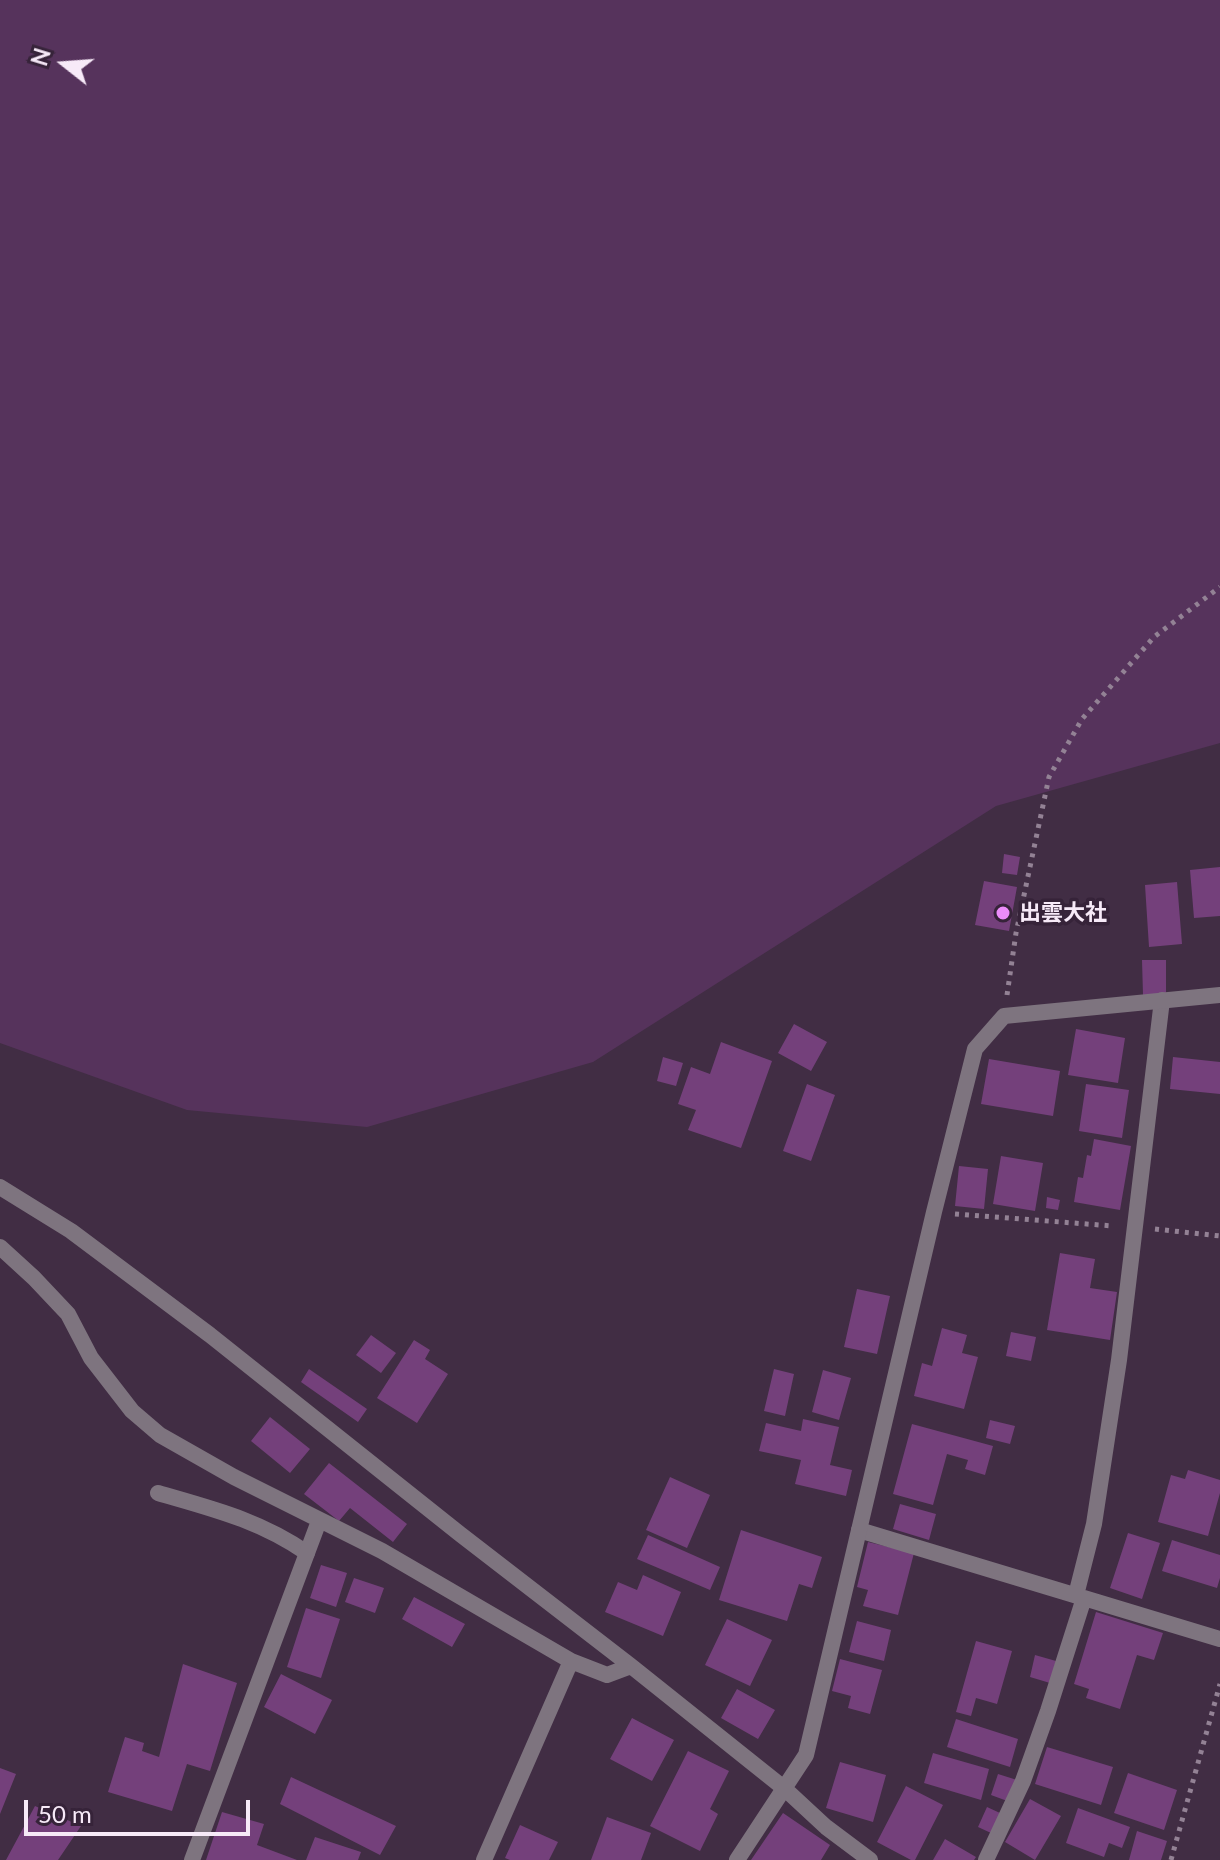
<!DOCTYPE html>
<meta charset="utf-8">
<style>
body{margin:0}
#map{position:relative;width:1220px;height:1860px;overflow:hidden;background:#412d44;font-family:Lato,sans-serif}
canvas{display:block}
.north{position:absolute;left:24px;top:24px;width:80px;height:80px;-webkit-text-stroke:6px #362339;paint-order:stroke;rotate:287deg;font-size:22px;font-weight:700;line-height:32px;text-align:center;color:#f7eaf8}
.north::after{content:'';display:block;margin:auto;width:28px;height:36px;background:#f7eaf8;clip-path:polygon(50% 0,100% 100%,50% 72%,0 100%)}
.scale{position:absolute;left:24px;top:1800px;width:226px;height:36px;box-sizing:border-box;border:4px solid #f7eaf8;border-top:0;padding-left:10px;font-size:24px;line-height:28px;white-space:nowrap;color:#f7eaf8;-webkit-text-stroke:6px #362339;paint-order:stroke}
</style>
<div id="map">
<canvas width="1220" height="1860"></canvas>
<div class="north">N</div>
<div class="scale">50 m</div>
</div>
<script>
const g = document.querySelector('canvas').getContext('2d');
g.lineJoin = 'round';
function paint(path, color) {
  g.fillStyle = color;
  g.fill(path, 'evenodd');
}
function trace(path, color, width, dash) {
  g.strokeStyle = color;
  g.lineWidth = width;
  g.lineCap = dash ? 'butt' : 'round';
  g.setLineDash(dash || []);
  g.stroke(path);
}
function label(font, color, halo, rows, align = 'center') {
  g.font = font + ' Lato,"Noto Sans JP",sans-serif';
  g.lineWidth = 7;
  g.setLineDash([]);
  g.textBaseline = 'middle';
  g.strokeStyle = halo;
  g.fillStyle = color;
  for (const [text, x, y, turn = 0] of rows) {
    g.save();
    g.translate(x, y);
    g.rotate((+turn || 0) * Math.PI / 180);
    g.textAlign = isNaN(turn) ? turn : align;
    if (halo) g.strokeText(text, 0, 0);
    g.fillText(text, 0, 0);
    g.restore();
  }
}
const green = new Path2D(`
 M 0,0 L 1220,0 L 1220,743 L 996,806 L 593,1062 L 367,1127 L 187,1110 L 0,1043 Z`);
const building = new Path2D(`
 M 1004,854 L 1020,857 L 1017,875 L 1002,873 Z
 M 1220,867 L 1220,916 L 1194,918 L 1190,870 Z
 M 984,881 L 1017,887 L 1009,931 L 975,925 Z
 M 1177,882 L 1182,944 L 1149,947 L 1145,885 Z
 M 1142,960 L 1166,960 L 1166,994 L 1143,995 Z
 M 794,1024 L 827,1042 L 811,1071 L 778,1053 Z
 M 1076,1029 L 1125,1038 L 1118,1083 L 1068,1075 Z
 M 721,1042 L 772,1061 L 741,1148 L 688,1130 L 696,1110 L 678,1104 L 691,1067 L 710,1074 Z
 M 663,1057 L 683,1063 L 676,1086 L 657,1081 Z
 M 1173,1057 L 1220,1062 L 1220,1094 L 1170,1089 Z
 M 989,1059 L 1060,1071 L 1053,1116 L 981,1104 Z
 M 807,1084 L 835,1095 L 811,1161 L 783,1151 Z
 M 1086,1084 L 1129,1090 L 1122,1138 L 1079,1131 Z
 M 1094,1139 L 1131,1146 L 1120,1210 L 1074,1202 L 1078,1177 L 1083,1178 L 1087,1155 L 1091,1156 Z
 M 1001,1156 L 1043,1163 L 1035,1211 L 993,1204 Z
 M 959,1166 L 988,1169 L 984,1209 L 955,1206 Z
 M 1047,1197 L 1060,1200 L 1058,1210 L 1046,1208 Z
 M 1060,1253 L 1095,1259 L 1090,1288 L 1117,1292 L 1110,1340 L 1047,1330 Z
 M 857,1289 L 890,1296 L 877,1354 L 844,1347 Z
 M 942,1328 L 967,1335 L 962,1353 L 978,1357 L 964,1409 L 914,1396 L 922,1363 L 932,1366 Z
 M 1011,1332 L 1036,1337 L 1031,1361 L 1006,1356 Z
 M 371,1335 L 396,1353 L 381,1373 L 356,1355 Z
 M 414,1340 L 430,1350 L 425,1359 L 448,1374 L 417,1423 L 377,1398 Z
 M 309,1369 L 367,1409 L 358,1422 L 301,1382 Z
 M 774,1369 L 794,1374 L 785,1416 L 764,1411 Z
 M 823,1370 L 851,1378 L 839,1420 L 812,1412 Z
 M 270,1417 L 310,1449 L 290,1473 L 251,1441 Z
 M 803,1419 L 839,1427 L 830,1465 L 852,1470 L 846,1496 L 795,1484 L 801,1460 L 759,1451 L 766,1423 L 801,1431 Z
 M 990,1420 L 1015,1426 L 1010,1444 L 986,1438 Z
 M 912,1424 L 993,1446 L 985,1475 L 965,1469 L 968,1460 L 947,1454 L 933,1505 L 893,1494 Z
 M 329,1463 L 407,1524 L 393,1542 L 350,1508 L 339,1521 L 304,1494 Z
 M 1188,1470 L 1220,1480 L 1220,1493 L 1208,1536 L 1158,1522 L 1171,1475 L 1185,1479 Z
 M 670,1477 L 710,1495 L 687,1548 L 646,1530 Z
 M 900,1504 L 936,1514 L 929,1540 L 893,1529 Z
 M 741,1530 L 822,1557 L 812,1588 L 799,1584 L 787,1621 L 719,1600 Z
 M 1128,1533 L 1160,1543 L 1142,1599 L 1110,1588 Z
 M 648,1535 L 720,1567 L 710,1590 L 637,1559 Z
 M 1172,1540 L 1220,1555 L 1220,1578 L 1217,1588 L 1162,1571 Z
 M 868,1542 L 914,1553 L 898,1615 L 863,1606 L 868,1590 L 857,1587 Z
 M 321,1565 L 347,1573 L 336,1607 L 310,1598 Z
 M 643,1575 L 681,1592 L 663,1636 L 605,1612 L 618,1582 L 637,1590 Z
 M 354,1578 L 384,1588 L 375,1613 L 345,1602 Z
 M 414,1597 L 465,1624 L 452,1647 L 402,1619 Z
 M 306,1608 L 340,1619 L 321,1678 L 287,1667 Z
 M 1096,1612 L 1163,1633 L 1154,1660 L 1137,1655 L 1120,1709 L 1086,1698 L 1089,1689 L 1074,1684 Z
 M 727,1619 L 772,1640 L 750,1686 L 705,1665 Z
 M 857,1621 L 891,1630 L 884,1661 L 849,1652 Z
 M 976,1641 L 1012,1651 L 997,1704 L 976,1698 L 971,1716 L 956,1712 Z
 M 1035,1655 L 1056,1661 L 1050,1683 L 1030,1677 Z
 M 840,1659 L 882,1670 L 870,1714 L 848,1708 L 851,1696 L 832,1691 Z
 M 183,1664 L 237,1683 L 210,1771 L 187,1764 L 172,1811 L 108,1792 L 125,1737 L 144,1743 L 142,1751 L 159,1757 Z
 M 281,1674 L 332,1700 L 315,1734 L 264,1707 Z
 M 737,1689 L 775,1710 L 758,1739 L 721,1718 Z
 M 632,1718 L 674,1740 L 652,1781 L 610,1759 Z
 M 956,1719 L 1018,1739 L 1010,1767 L 947,1747 Z
 M 1047,1747 L 1113,1767 L 1101,1805 L 1035,1784 Z
 M 688,1751 L 729,1771 L 710,1809 L 718,1814 L 700,1851 L 650,1826 Z
 M 933,1753 L 989,1769 L 981,1800 L 924,1783 Z
 M 840,1762 L 886,1775 L 873,1822 L 826,1808 Z
 M 0,1768 L 16,1774 L 0,1814 Z
 M 1128,1773 L 1177,1790 L 1164,1830 L 1114,1813 Z
 M 998,1774 L 1017,1780 L 1010,1802 L 991,1795 Z
 M 291,1777 L 396,1826 L 380,1855 L 280,1804 Z
 M 906,1786 L 943,1805 L 915,1860 L 911,1860 L 877,1842 Z
 M 1030,1799 L 1061,1816 L 1035,1860 L 1005,1842 Z
 M 35,1806 L 81,1826 L 58,1860 L 6,1860 Z
 M 987,1807 L 1000,1813 L 991,1833 L 978,1827 Z
 M 1078,1808 L 1130,1827 L 1122,1848 L 1109,1843 L 1104,1857 L 1066,1843 Z
 M 222,1812 L 264,1824 L 257,1845 L 297,1860 L 206,1860 Z
 M 783,1813 L 830,1845 L 821,1860 L 751,1860 Z
 M 607,1817 L 651,1833 L 641,1860 L 591,1860 Z
 M 520,1825 L 558,1842 L 549,1860 L 510,1860 L 505,1858 Z
 M 1137,1831 L 1167,1841 L 1161,1860 L 1129,1860 Z
 M 315,1837 L 361,1852 L 358,1860 L 306,1860 Z
 M 945,1839 L 976,1857 L 974,1860 L 933,1860 Z`);
const path = new Path2D(`
 M 1007,995 L 1016,933 L 1049,777 L 1082,719 L 1154,637 L 1220,587
 M 955,1214 L 1113,1226
 M 1155,1229 L 1220,1236
 M 1171,1860 L 1220,1684`);
const service = new Path2D(`
 M 158,1493 C 213,1509 259,1520 307,1553
 M 859,1530 L 1220,1639
 M 1076,1595 L 1094,1524 L 1119,1360 L 1162,1000
 M 986,1860 L 1023,1781 L 1048,1711 L 1084,1598`);
const minor = new Path2D(`
 M 0,1187 L 71,1231 L 210,1335 L 460,1534 L 631,1666 L 785,1789 L 826,1827 L 870,1860
 M 0,1247 L 34,1278 L 68,1314 L 91,1358 L 132,1411 L 160,1435 L 234,1477 L 382,1551 L 571,1661 L 607,1675 L 631,1666
 M 192,1860 L 319,1521
 M 484,1860 L 571,1661
 M 737,1860 L 806,1755 L 934,1212 L 975,1049 L 1004,1016 L 1220,995`);
const markers = [
 [1003,913,8,"#ec8cfa"]
];
const poiNames = [
 ["出雲大社",1019,913]
];
paint(green, '#56335c');
paint(building, '#74407b');
trace(path, '#938295', 5, [4, 6]);
trace(service, '#7e747f', 16);
trace(minor, '#7e747f', 16);
for (const [x, y, r, color] of markers) {
  const dot = new Path2D();
  dot.arc(x, y, r, 0, 2 * Math.PI);
  g.fillStyle = color;
  g.fill(dot);
  trace(dot, '#362339', 3);
}
label('bold 22px', '#f7eaf8', '#362339', poiNames, 'left');
</script>
